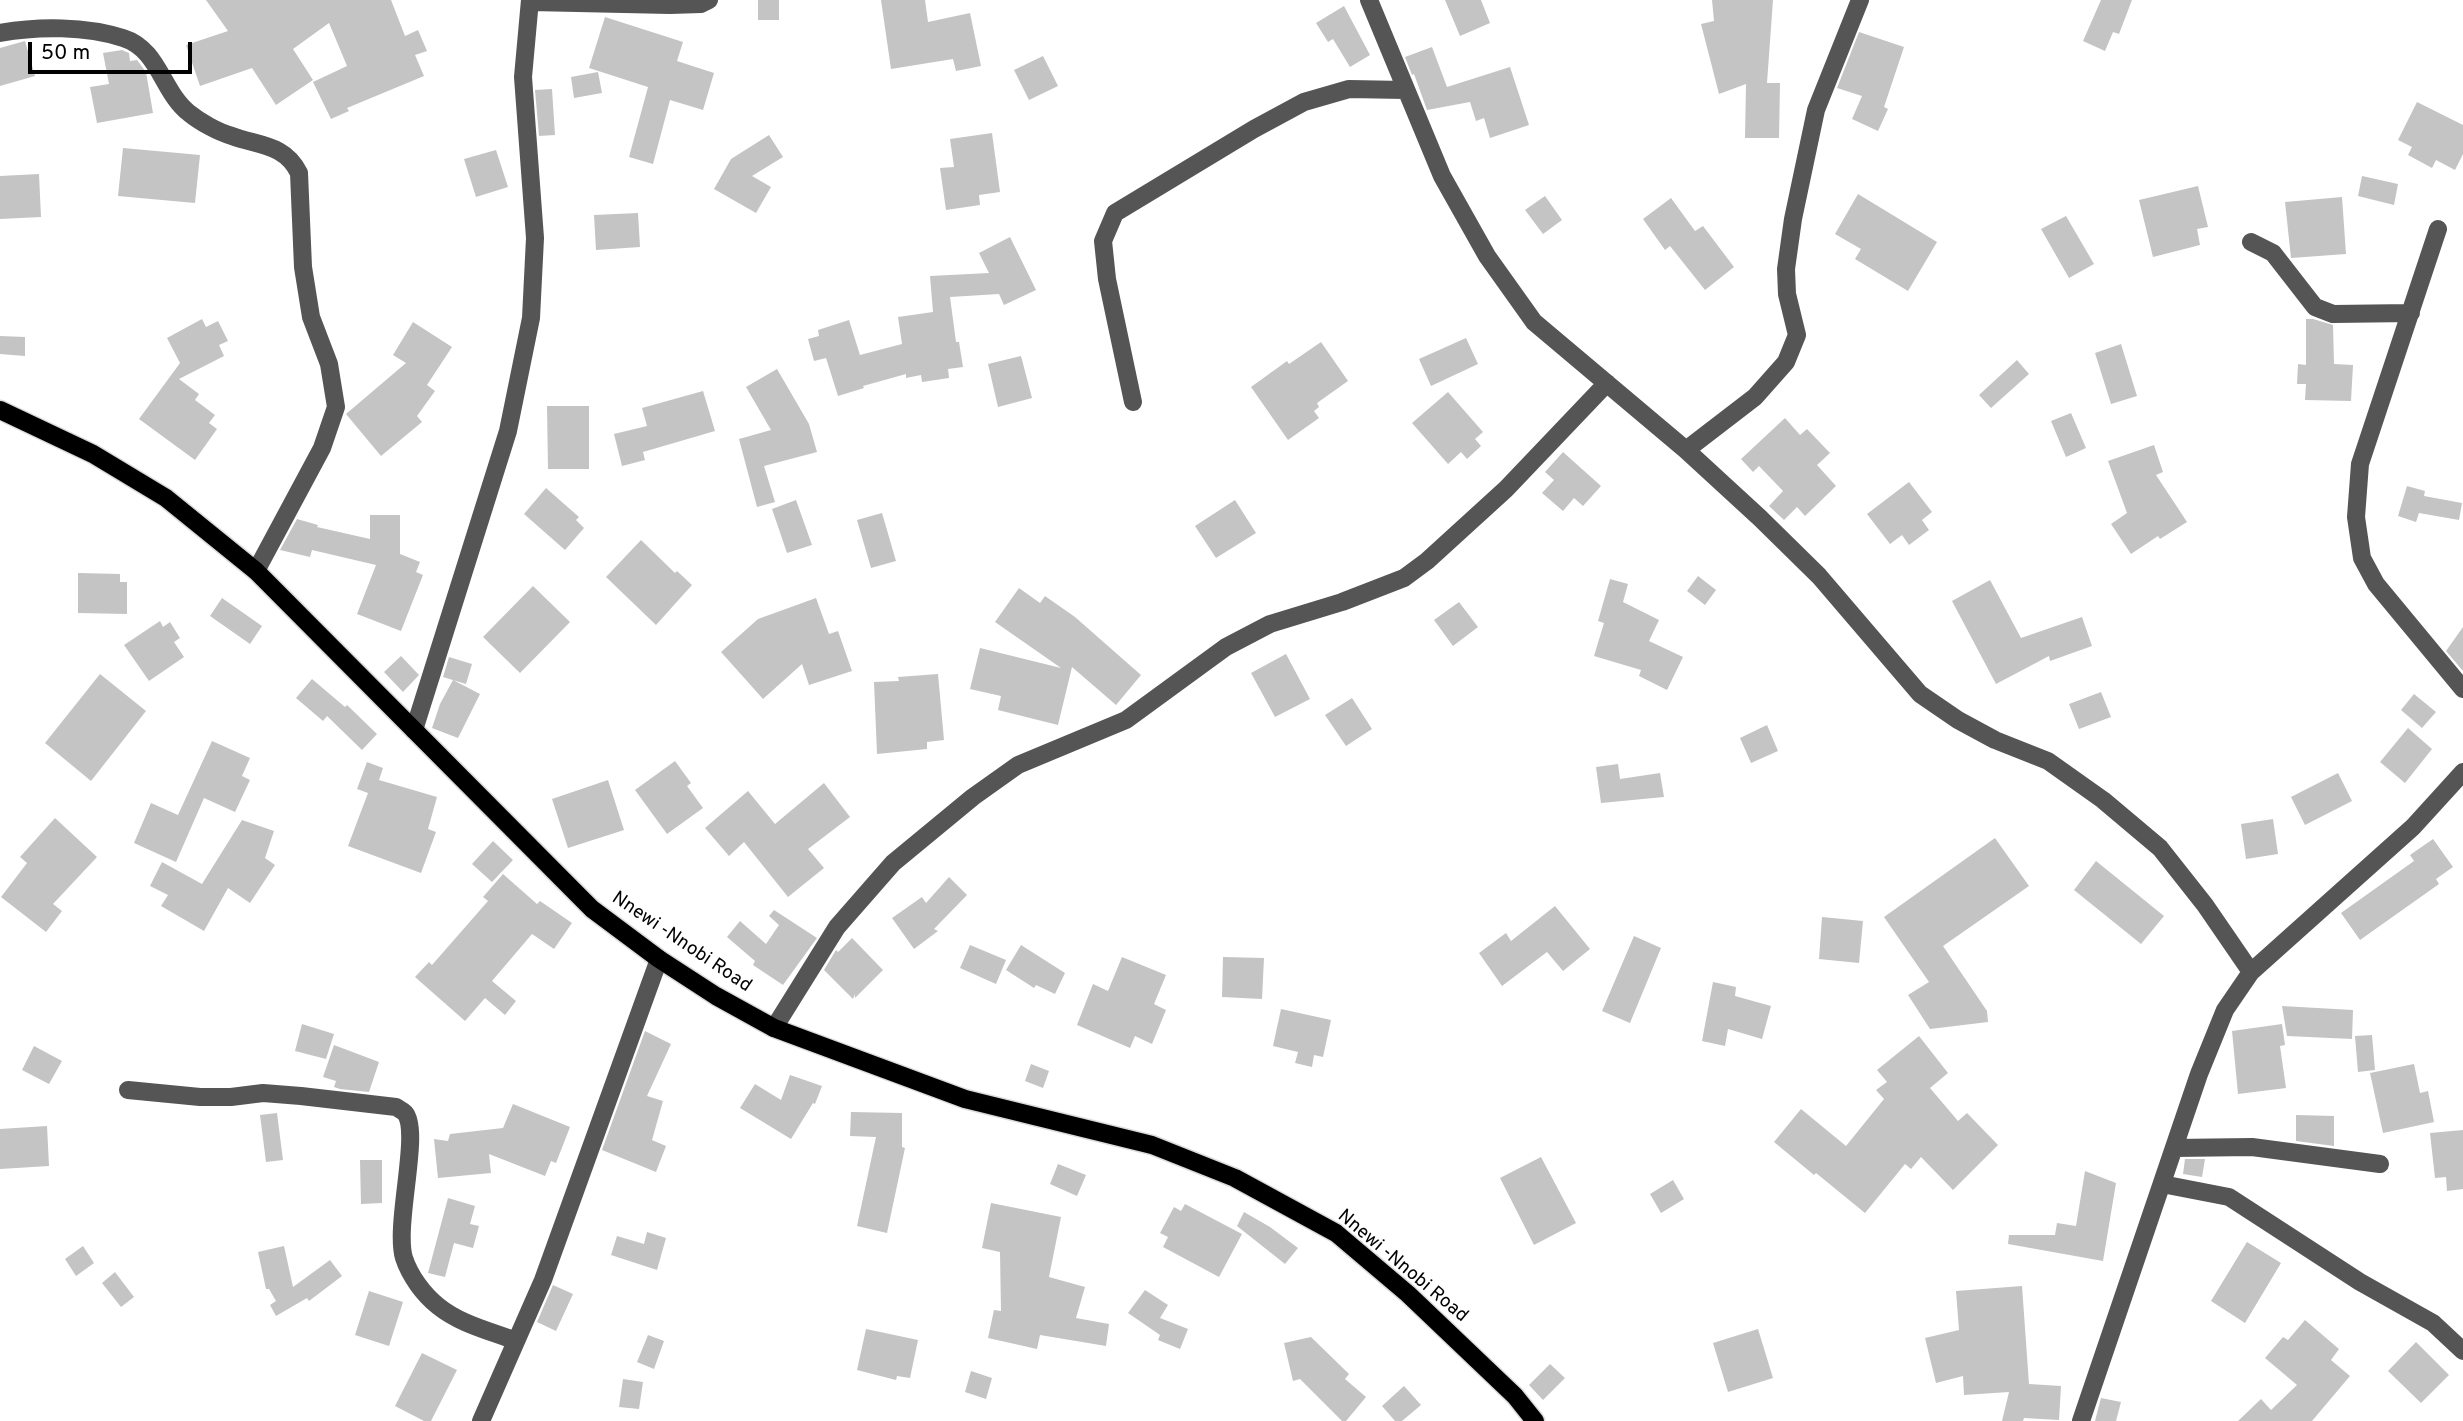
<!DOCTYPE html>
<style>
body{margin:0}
#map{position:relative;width:2463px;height:1421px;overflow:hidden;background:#fff;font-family:Overpass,sans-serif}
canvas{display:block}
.scale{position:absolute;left:28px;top:42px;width:164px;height:32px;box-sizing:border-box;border:4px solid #000;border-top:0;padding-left:9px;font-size:21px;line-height:24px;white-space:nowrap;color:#000;-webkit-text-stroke:5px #fff;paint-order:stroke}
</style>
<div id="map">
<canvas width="2463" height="1421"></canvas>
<div class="scale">50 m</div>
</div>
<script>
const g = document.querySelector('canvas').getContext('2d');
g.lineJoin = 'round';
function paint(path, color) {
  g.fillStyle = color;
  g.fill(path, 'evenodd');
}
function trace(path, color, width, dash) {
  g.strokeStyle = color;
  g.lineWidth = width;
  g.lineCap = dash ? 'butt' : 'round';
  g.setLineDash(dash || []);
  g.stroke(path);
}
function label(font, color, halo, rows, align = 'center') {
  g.font = font + ' Overpass,sans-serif';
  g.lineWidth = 5;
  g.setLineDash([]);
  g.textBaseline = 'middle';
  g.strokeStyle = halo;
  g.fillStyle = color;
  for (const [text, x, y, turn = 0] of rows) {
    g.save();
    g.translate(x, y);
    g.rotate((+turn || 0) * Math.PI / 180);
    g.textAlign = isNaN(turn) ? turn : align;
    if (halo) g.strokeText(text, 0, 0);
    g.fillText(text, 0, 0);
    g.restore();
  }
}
const building = new Path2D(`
 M 206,0 L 391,0 L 405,36 L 418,30 L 427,51 L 415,55 L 424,76 L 347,108 L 349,111 L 331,119 L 313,82 L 347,66 L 329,23 L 293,49 L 313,80 L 276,105 L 252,68 L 200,86 L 186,45 L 228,31 Z
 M 758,0 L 779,0 L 779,20 L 758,20 Z
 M 881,0 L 925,0 L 928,22 L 970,13 L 981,66 L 956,71 L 953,59 L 891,69 Z
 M 1445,0 L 1481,0 L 1490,23 L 1460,36 Z
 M 1712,0 L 1773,0 L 1767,83 L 1780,83 L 1779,138 L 1745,138 L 1746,84 L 1719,94 L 1701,24 L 1714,21 Z
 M 2101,0 L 2132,0 L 2119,34 L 2113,32 L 2105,51 L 2083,41 Z
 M 1344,6 L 1370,55 L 1350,67 L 1333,39 L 1328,42 L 1316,23 Z
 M 605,17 L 683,42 L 677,61 L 714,73 L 703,110 L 670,100 L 653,164 L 629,157 L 648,87 L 589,68 Z
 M 1859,32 L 1904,47 L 1884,107 L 1888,109 L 1878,131 L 1852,119 L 1862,96 L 1837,88 Z
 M 25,41 L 35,76 L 0,86 L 0,48 Z
 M 1432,47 L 1447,87 L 1510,67 L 1529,125 L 1490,138 L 1484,118 L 1476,121 L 1470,102 L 1427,110 L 1414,74 L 1412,75 L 1405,57 Z
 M 122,50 L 129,53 L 130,61 L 137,60 L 146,72 L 153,113 L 97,123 L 90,87 L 109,84 L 103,53 Z
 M 1043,56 L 1058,86 L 1029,100 L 1014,70 Z
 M 598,72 L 602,93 L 574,98 L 571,77 Z
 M 552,89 L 555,135 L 539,136 L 535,90 Z
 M 2417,102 L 2463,125 L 2463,154 L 2455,170 L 2436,160 L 2432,168 L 2408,155 L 2412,147 L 2398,140 Z
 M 992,133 L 1000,192 L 979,195 L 980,205 L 946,210 L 940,168 L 954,167 L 950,139 Z
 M 769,135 L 783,157 L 752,176 L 771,187 L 756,213 L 714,189 L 731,159 Z
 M 123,148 L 200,155 L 195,203 L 118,196 Z
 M 496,150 L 508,187 L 476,197 L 464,159 Z
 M 39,174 L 41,217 L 0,219 L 0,176 Z
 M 2362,176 L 2398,184 L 2394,205 L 2358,196 Z
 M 2198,186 L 2208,227 L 2197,229 L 2200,245 L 2153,257 L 2139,200 Z
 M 1858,194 L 1937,242 L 1908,291 L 1855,259 L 1861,249 L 1835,234 Z
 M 1545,196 L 1562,220 L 1543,234 L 1525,210 Z
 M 2342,197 L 2346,254 L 2291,258 L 2285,202 Z
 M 1671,198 L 1695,231 L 1703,226 L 1734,267 L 1705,290 L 1670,246 L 1665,250 L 1643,219 Z
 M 638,213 L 640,247 L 596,250 L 594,215 Z
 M 2066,216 L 2094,264 L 2069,278 L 2041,229 Z
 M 1010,237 L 1036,290 L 1004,305 L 999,294 L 950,297 L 956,342 L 959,342 L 963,367 L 948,369 L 949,378 L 922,382 L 921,375 L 906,378 L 906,374 L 863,386 L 864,388 L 838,396 L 826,358 L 814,361 L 808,339 L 819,336 L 818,330 L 849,320 L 860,355 L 902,344 L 898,317 L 933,312 L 930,276 L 989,273 L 979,253 Z
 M 202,319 L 206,327 L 218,321 L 228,341 L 219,345 L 224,356 L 179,379 L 199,394 L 195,400 L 215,415 L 209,423 L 217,429 L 195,460 L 139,419 L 180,363 L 167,338 Z
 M 2306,319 L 2313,319 L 2333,325 L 2334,364 L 2353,365 L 2351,401 L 2305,400 L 2306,384 L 2297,384 L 2298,364 L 2306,365 Z
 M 413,322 L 452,347 L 427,385 L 435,391 L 417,416 L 422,422 L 381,456 L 346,414 L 406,363 L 393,355 Z
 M 0,336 L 25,337 L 25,356 L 0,354 Z
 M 1466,338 L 1478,364 L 1431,386 L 1419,359 Z
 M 1321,342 L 1348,381 L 1317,403 L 1319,407 L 1314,411 L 1319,418 L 1288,440 L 1251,387 L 1287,361 L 1289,364 Z
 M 2121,344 L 2137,396 L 2111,404 L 2095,353 Z
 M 1021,356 L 1032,398 L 998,407 L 988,364 Z
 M 2017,360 L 2029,374 L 1991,408 L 1979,395 Z
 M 777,369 L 809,424 L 817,452 L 764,466 L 775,502 L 757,507 L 739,439 L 771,430 L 746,387 Z
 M 703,391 L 715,431 L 643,452 L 645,460 L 622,466 L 614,434 L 647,426 L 642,408 Z
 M 1448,392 L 1483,432 L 1475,439 L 1481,446 L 1467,459 L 1461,452 L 1448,464 L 1412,423 Z
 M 547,406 L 589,406 L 589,469 L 548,469 Z
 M 2071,413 L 2086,448 L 2066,457 L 2051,421 Z
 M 1785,418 L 1800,435 L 1807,429 L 1830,453 L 1817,465 L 1836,486 L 1805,516 L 1797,507 L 1784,520 L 1769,506 L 1783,491 L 1759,466 L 1753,472 L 1741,459 Z
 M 2154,445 L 2163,472 L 2156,475 L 2187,522 L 2160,539 L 2158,536 L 2131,554 L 2111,524 L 2127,513 L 2108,461 Z
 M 1563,452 L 1601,486 L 1583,506 L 1574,498 L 1563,511 L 1542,493 L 1554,480 L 1545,472 Z
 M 1909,482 L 1932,512 L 1922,520 L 1929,530 L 1909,545 L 1902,535 L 1890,544 L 1867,514 Z
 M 2407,486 L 2425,491 L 2424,496 L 2462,503 L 2459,520 L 2419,513 L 2416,522 L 2398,516 Z
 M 546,488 L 579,517 L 576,520 L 584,528 L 565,550 L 524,514 Z
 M 796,500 L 812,545 L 787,553 L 772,509 Z
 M 1235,500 L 1256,533 L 1216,558 L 1195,526 Z
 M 882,513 L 896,561 L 871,568 L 857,520 Z
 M 370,515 L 400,515 L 400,554 L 420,562 L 416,572 L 423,575 L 401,631 L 357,614 L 376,565 L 312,550 L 310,557 L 280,550 L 297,519 L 318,525 L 317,527 L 370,539 Z
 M 641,540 L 675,573 L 677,571 L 692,585 L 656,625 L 606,577 Z
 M 78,573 L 120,574 L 120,582 L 127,582 L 127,614 L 78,613 Z
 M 1698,576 L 1716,590 L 1705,605 L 1687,591 Z
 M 1610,579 L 1628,584 L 1623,602 L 1659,620 L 1649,641 L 1683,657 L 1667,690 L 1639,676 L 1641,670 L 1594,656 L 1604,623 L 1598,621 Z
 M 1990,580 L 2021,638 L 2082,617 L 2092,646 L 2050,661 L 2049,656 L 1996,684 L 1952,601 Z
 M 533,586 L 570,622 L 520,673 L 483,637 Z
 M 1019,588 L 1040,603 L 1045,596 L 1075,617 L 1141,675 L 1116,705 L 1072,667 L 1058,725 L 998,710 L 1001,696 L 970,689 L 980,648 L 1061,668 L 995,622 Z
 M 222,598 L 262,626 L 250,644 L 210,616 Z
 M 816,598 L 829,634 L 838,631 L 852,671 L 809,685 L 802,664 L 763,699 L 721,652 L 758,619 Z
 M 1459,602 L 1478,627 L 1453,646 L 1434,620 Z
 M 160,621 L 163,627 L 170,622 L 180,638 L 174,642 L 184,657 L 149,681 L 124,645 Z
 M 2463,627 L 2463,671 L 2446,651 Z
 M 1286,654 L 1310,699 L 1275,717 L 1251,673 Z
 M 401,656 L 419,675 L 403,692 L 384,672 Z
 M 449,657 L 472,664 L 466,684 L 443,677 Z
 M 100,674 L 146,711 L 91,781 L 45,743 Z
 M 938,674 L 944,740 L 927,742 L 927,749 L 877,754 L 874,682 L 899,681 L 898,677 Z
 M 312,679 L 345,707 L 347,705 L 377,734 L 362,750 L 327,716 L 323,721 L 296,698 Z
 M 453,680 L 480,694 L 458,738 L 432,728 L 440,704 Z
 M 2101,692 L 2111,717 L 2079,729 L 2069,704 Z
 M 2414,694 L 2436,712 L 2422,728 L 2401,710 Z
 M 1352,698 L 1372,729 L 1346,746 L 1325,715 Z
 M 1767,725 L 1778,751 L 1751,763 L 1740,738 Z
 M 2408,728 L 2432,749 L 2405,783 L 2380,762 Z
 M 212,741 L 250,758 L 242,776 L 250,780 L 235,812 L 204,798 L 176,862 L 134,843 L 151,803 L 178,815 Z
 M 675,761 L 691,783 L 687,786 L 703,808 L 667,834 L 635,790 Z
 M 367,762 L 383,768 L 379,780 L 437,797 L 428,829 L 436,832 L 421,873 L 348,846 L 368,793 L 357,789 Z
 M 1618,764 L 1620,779 L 1660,773 L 1664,797 L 1601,803 L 1596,767 Z
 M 2338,773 L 2352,801 L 2305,825 L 2291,797 Z
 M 608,780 L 624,830 L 568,848 L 552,799 Z
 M 824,783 L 850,817 L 808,849 L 824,868 L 788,897 L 744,842 L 729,856 L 705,828 L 748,791 L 775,824 Z
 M 55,818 L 97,857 L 53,904 L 62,911 L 46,932 L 1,897 L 27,863 L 20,857 Z
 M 2273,819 L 2278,854 L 2246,859 L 2241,824 Z
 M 242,820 L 274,831 L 265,858 L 275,865 L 250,903 L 228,888 L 204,931 L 161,906 L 168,895 L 150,886 L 162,862 L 202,884 Z
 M 1995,838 L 2029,886 L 1943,946 L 1987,1011 L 1988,1022 L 1930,1029 L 1908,995 L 1929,982 L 1884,917 Z
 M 2433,839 L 2453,867 L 2436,879 L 2439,884 L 2360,940 L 2341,913 L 2414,861 L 2410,855 Z
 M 493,841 L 513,860 L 492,882 L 472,864 Z
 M 2096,861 L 2164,916 L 2141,944 L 2074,890 Z
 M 503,874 L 537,904 L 540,901 L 572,923 L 554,949 L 532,934 L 492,981 L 516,1001 L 505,1015 L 485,998 L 465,1021 L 415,977 L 429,962 L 432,965 L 488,901 L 483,897 Z
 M 949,877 L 967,895 L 934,929 L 938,931 L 914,949 L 892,918 L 922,897 L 926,903 Z
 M 1555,906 L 1590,949 L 1563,971 L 1547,952 L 1502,986 L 1479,953 L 1506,933 L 1511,941 Z
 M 774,910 L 817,938 L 783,985 L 753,965 L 755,961 L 727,937 L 740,921 L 766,944 L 779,925 L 769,916 Z
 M 1822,917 L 1863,921 L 1859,963 L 1819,959 Z
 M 1634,936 L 1661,948 L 1630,1023 L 1602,1011 Z
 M 852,938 L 883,970 L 855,998 L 855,994 L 853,999 L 824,970 L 836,950 L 838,952 Z
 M 970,945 L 1006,960 L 996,984 L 960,968 Z
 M 1021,945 L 1065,973 L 1055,994 L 1036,985 L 1034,988 L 1006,970 Z
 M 1122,957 L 1166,975 L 1154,1004 L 1166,1010 L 1152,1044 L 1135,1036 L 1130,1048 L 1077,1025 L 1093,984 L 1108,991 Z
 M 1223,957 L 1264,958 L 1262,999 L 1222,997 Z
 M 1713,982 L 1736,987 L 1735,996 L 1771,1006 L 1762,1039 L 1728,1029 L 1725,1046 L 1702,1041 Z
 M 2282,1006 L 2353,1010 L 2352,1039 L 2287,1036 Z
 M 1281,1009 L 1331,1020 L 1323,1057 L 1314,1055 L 1312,1067 L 1295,1063 L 1298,1052 L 1273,1046 Z
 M 302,1024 L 334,1034 L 326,1059 L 295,1051 Z
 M 2282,1024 L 2285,1045 L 2280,1046 L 2286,1088 L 2238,1094 L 2232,1031 Z
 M 645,1031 L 671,1044 L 647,1096 L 663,1101 L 652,1140 L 666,1146 L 656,1172 L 602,1150 Z
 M 2372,1035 L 2375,1070 L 2358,1072 L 2355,1036 Z
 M 1919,1036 L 1948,1073 L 1930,1088 L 1958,1121 L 1967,1113 L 1998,1145 L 1953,1190 L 1921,1157 L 1911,1169 L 1905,1164 L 1865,1213 L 1816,1173 L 1814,1175 L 1774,1142 L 1801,1109 L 1846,1146 L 1884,1099 L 1876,1090 L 1887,1082 L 1877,1070 Z
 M 334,1045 L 379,1062 L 369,1092 L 340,1089 L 334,1087 L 336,1081 L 323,1077 Z
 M 34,1046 L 62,1061 L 49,1084 L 22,1070 Z
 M 1031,1064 L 1049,1071 L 1043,1088 L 1025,1081 Z
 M 2414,1064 L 2420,1093 L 2428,1091 L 2434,1122 L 2383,1133 L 2370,1073 Z
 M 790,1075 L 822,1086 L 815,1104 L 813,1103 L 791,1139 L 740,1108 L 755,1084 L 781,1100 Z
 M 513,1104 L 570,1127 L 556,1163 L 551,1161 L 545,1176 L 489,1154 L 491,1173 L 438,1178 L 434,1139 L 448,1141 L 450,1134 L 503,1128 Z
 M 851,1112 L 902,1113 L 902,1147 L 905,1148 L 887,1233 L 857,1226 L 876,1137 L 850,1136 Z
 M 277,1113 L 283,1160 L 266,1162 L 260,1115 Z
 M 2296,1115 L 2334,1116 L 2334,1146 L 2296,1141 Z
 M 47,1126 L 49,1166 L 0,1169 L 0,1129 Z
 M 2463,1130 L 2463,1189 L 2447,1191 L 2446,1177 L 2435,1178 L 2430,1133 Z
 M 1541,1157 L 1576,1223 L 1534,1245 L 1500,1178 Z
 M 2185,1159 L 2205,1159 L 2202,1177 L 2183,1174 Z
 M 360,1160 L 382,1160 L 382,1203 L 361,1204 Z
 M 1058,1164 L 1086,1175 L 1077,1196 L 1050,1184 Z
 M 2085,1171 L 2116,1183 L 2103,1261 L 2008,1244 L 2009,1235 L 2055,1235 L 2057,1223 L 2076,1226 Z
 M 1673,1180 L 1684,1199 L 1661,1213 L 1650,1194 Z
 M 448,1198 L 475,1206 L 470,1224 L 479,1226 L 473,1248 L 454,1243 L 445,1277 L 428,1273 Z
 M 991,1203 L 1061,1217 L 1049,1277 L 1085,1287 L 1076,1318 L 1109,1324 L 1106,1346 L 1040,1335 L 1037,1349 L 988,1338 L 994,1310 L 1001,1311 L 1000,1252 L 982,1248 Z
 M 1185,1204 L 1242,1234 L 1219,1277 L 1163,1247 L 1168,1237 L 1160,1233 L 1174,1207 L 1181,1211 Z
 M 1244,1212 L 1270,1227 L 1298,1248 L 1285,1264 L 1237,1226 Z
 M 647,1232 L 666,1238 L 657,1270 L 611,1255 L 617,1236 L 644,1244 Z
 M 2247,1242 L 2281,1263 L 2245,1323 L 2211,1301 Z
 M 83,1246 L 94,1263 L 76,1276 L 65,1259 Z
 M 284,1246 L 293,1287 L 330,1260 L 342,1276 L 309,1301 L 307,1298 L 276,1316 L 270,1305 L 276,1301 L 269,1289 L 266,1289 L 258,1252 Z
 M 115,1272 L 134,1297 L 121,1307 L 102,1283 Z
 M 553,1285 L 573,1294 L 556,1331 L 537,1322 Z
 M 2022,1286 L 2029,1384 L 2061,1386 L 2059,1420 L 2024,1418 L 2023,1421 L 2002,1421 L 2009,1392 L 1964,1395 L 1963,1376 L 1936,1383 L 1925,1338 L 1959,1330 L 1956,1291 Z
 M 1145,1290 L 1168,1305 L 1160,1318 L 1188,1329 L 1180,1349 L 1158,1340 L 1160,1335 L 1128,1313 Z
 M 369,1291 L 403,1302 L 389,1346 L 355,1335 Z
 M 2305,1320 L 2339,1349 L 2331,1360 L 2350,1376 L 2312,1421 L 2238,1421 L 2261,1399 L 2271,1410 L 2297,1385 L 2265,1358 L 2283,1337 L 2288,1340 Z
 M 866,1329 L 918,1340 L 910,1378 L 897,1376 L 896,1380 L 857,1370 Z
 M 1758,1329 L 1773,1378 L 1728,1392 L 1713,1343 Z
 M 648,1335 L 664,1341 L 654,1369 L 637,1362 Z
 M 1311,1337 L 1349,1374 L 1345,1379 L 1366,1397 L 1346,1421 L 1342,1421 L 1300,1379 L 1293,1381 L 1284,1343 Z
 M 2416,1342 L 2449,1375 L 2421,1403 L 2388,1371 Z
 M 422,1353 L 457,1370 L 431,1421 L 424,1421 L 395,1406 Z
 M 1550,1364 L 1565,1378 L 1543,1400 L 1529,1385 Z
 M 971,1371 L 992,1378 L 986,1399 L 965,1392 Z
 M 623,1379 L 643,1382 L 639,1409 L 619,1407 Z
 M 1404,1386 L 1421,1405 L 1402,1421 L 1395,1421 L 1382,1406 Z
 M 2101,1398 L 2121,1402 L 2116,1421 L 2095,1421 Z`);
const minor = new Path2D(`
 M 1369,0 L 1442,176 L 1487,256 L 1534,322 L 1686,450 L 1760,518 L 1819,576 L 1920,694 L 1958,720 L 1995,740 L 2048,761 L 2103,800 L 2160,848 L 2205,905 L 2251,972
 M 531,2 L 670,5 L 701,4 L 709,0
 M 0,33 C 38,26 86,26 123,38 C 159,49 162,92 189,113 C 200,122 218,132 232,136 C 259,146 285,144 299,173 L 303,267 L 311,317 L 329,364 L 336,407 L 322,448 L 256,571
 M 2438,229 L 2360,464 L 2356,517 L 2362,558 L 2376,584 L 2463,689
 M 2251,242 L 2273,253 L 2315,307 L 2333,314 L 2411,313
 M 1133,402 L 1107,279 L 1103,241 L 1115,213 L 1254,129 L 1304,102 L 1349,89 L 1405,90
 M 1686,450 L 1755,397 L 1786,362 L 1797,335 L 1787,294 L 1786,269 L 1793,219 L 1816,110 L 1860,0
 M 414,730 L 508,431 L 531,318 L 535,238 L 523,77 L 530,0
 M 774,1028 L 837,927 L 893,863 L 973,797 L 1018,765 L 1126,720 L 1226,647 L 1270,624 L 1342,602 L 1404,578 L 1427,561 L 1506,489 L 1607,383
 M 128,1090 L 200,1097 L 231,1097 L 263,1093 L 301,1096 L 396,1107 C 399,1109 402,1110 405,1113 C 421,1132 394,1225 404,1258 C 410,1276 423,1294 438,1306 C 460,1324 490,1331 516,1341
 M 2174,1148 L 2252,1147 L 2380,1164
 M 2162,1184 L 2229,1197 L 2360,1282 L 2433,1323 L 2463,1351
 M 481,1421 L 543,1280 L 659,959
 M 2081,1421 L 2199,1074 L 2225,1010 L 2251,972 L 2413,827 L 2463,772`);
const major = new Path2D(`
 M 0,410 L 93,454 L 166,498 L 256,571 L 592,909 L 659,959 L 716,996 L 774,1028 L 965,1099 L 1152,1145 L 1235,1178 L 1336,1233 L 1408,1294 L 1515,1396 L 1535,1421`);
const streetNames = [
 ["Nnewi -Nnobi Road",681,943,34],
 ["Nnewi -Nnobi Road",1402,1267,40]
];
paint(building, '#c4c4c4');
trace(major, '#dbdbdb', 21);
trace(minor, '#555', 18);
trace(major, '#000', 18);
label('19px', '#000', '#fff', streetNames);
</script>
